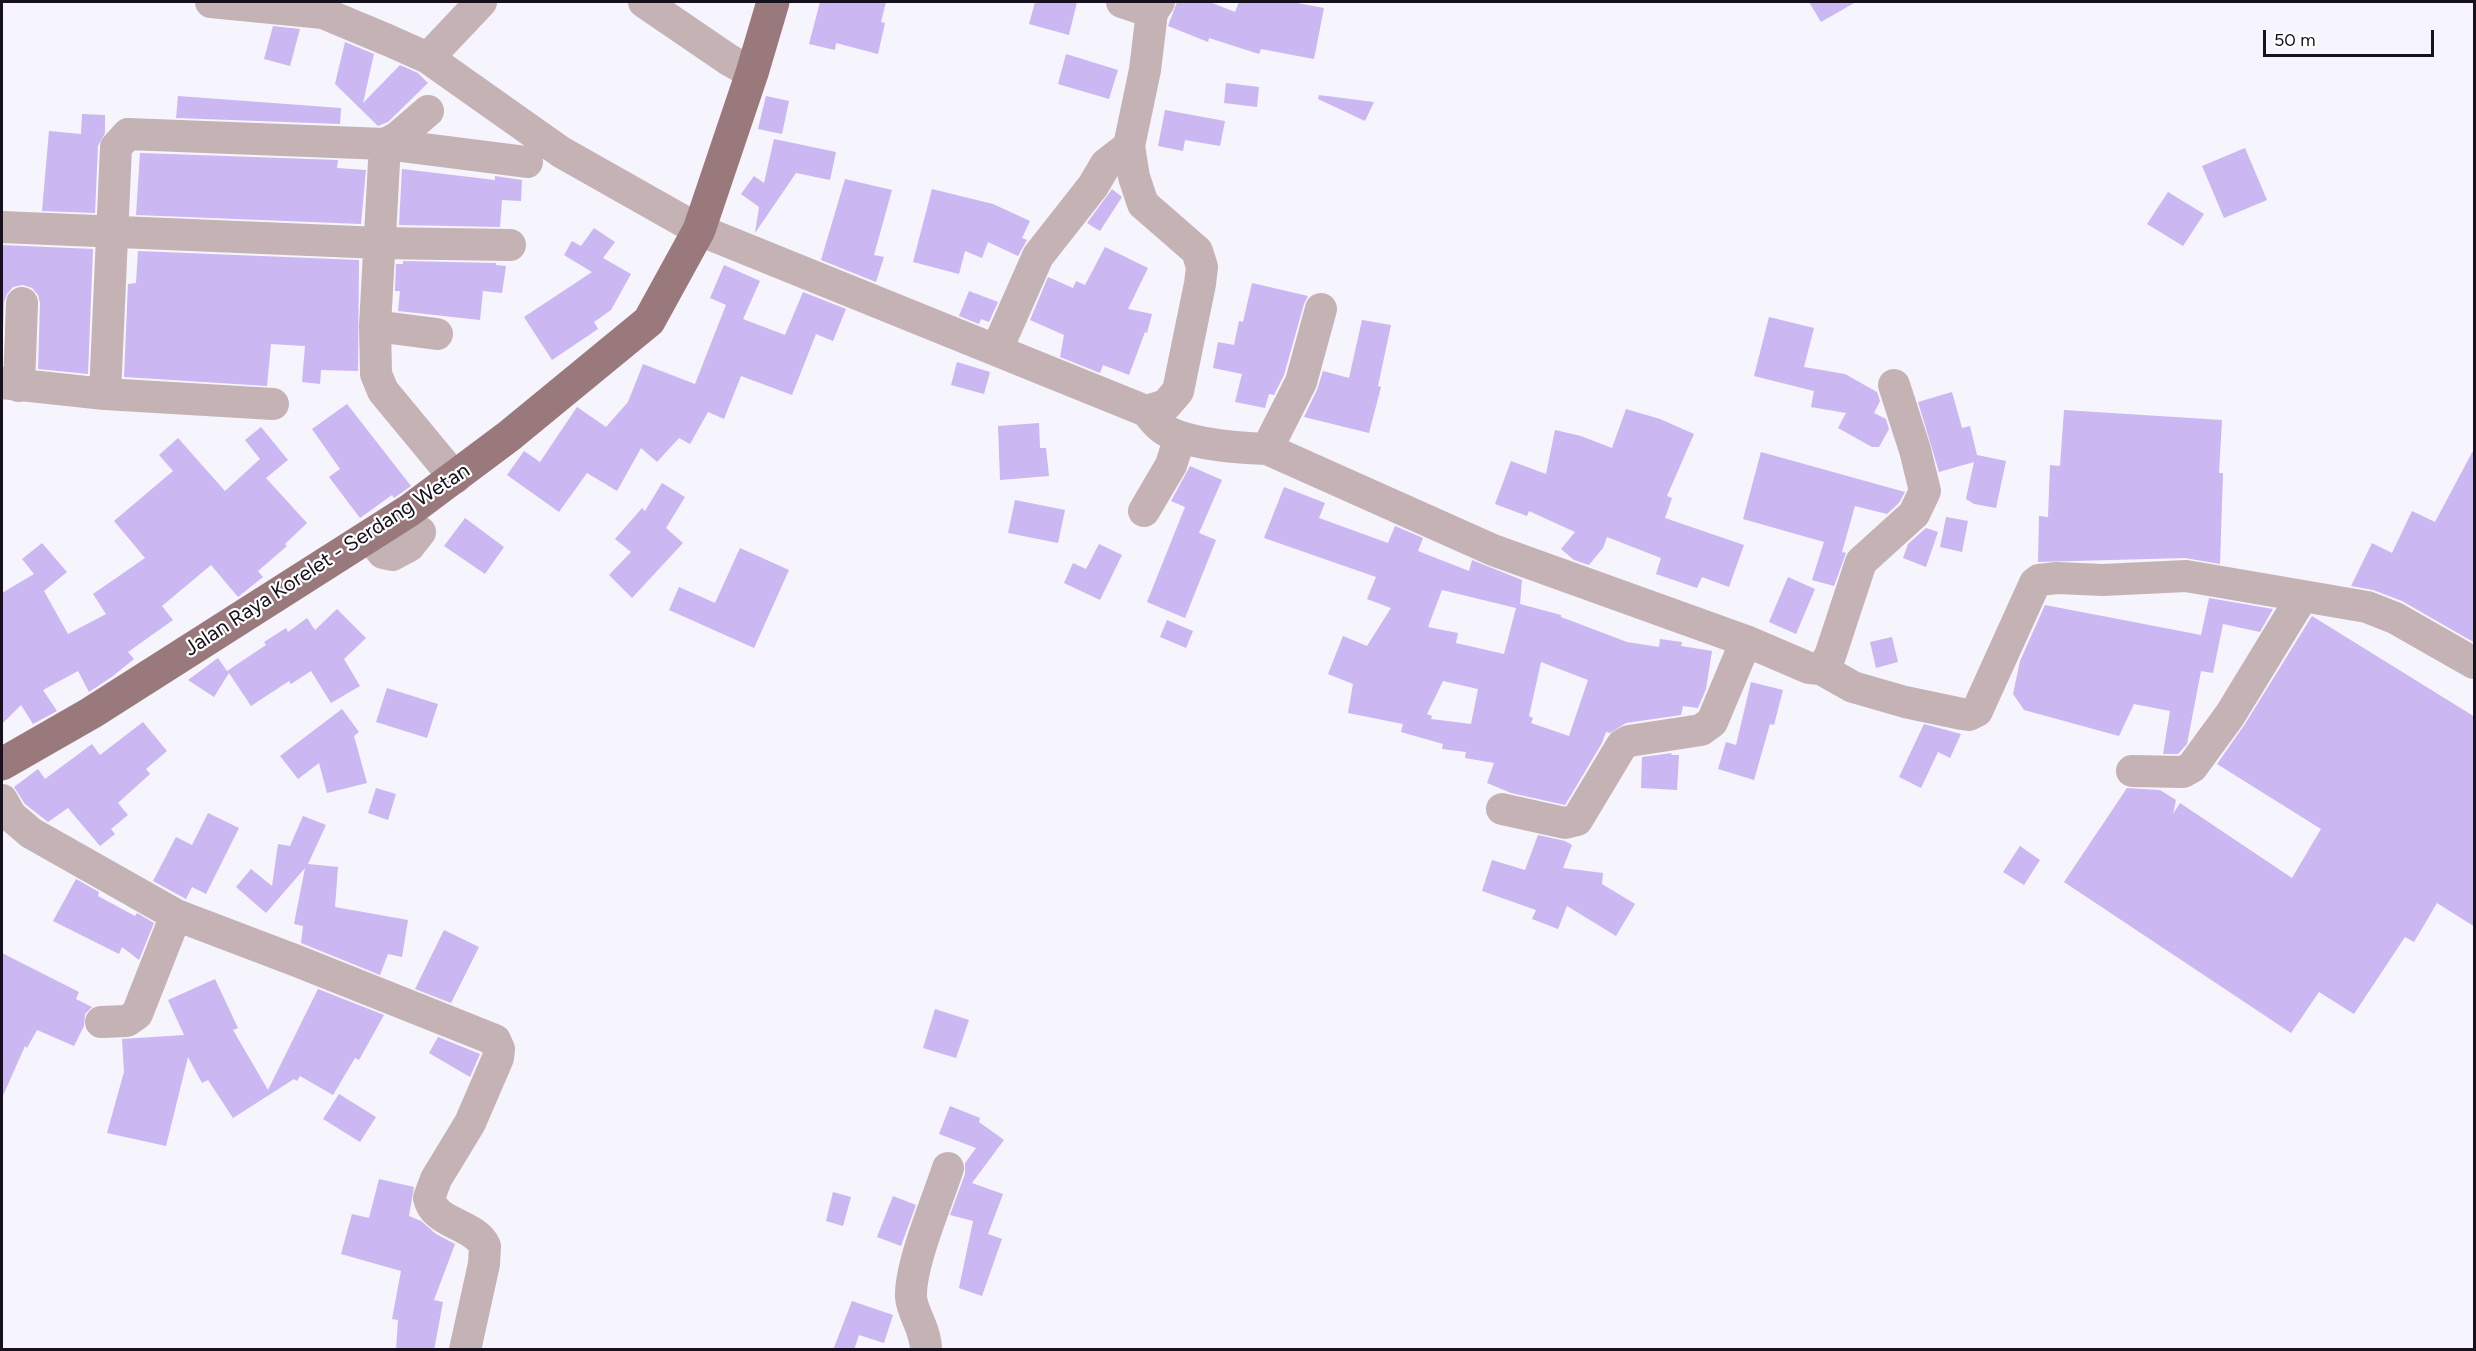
<!DOCTYPE html>
<style>
body{margin:0}
#map{position:relative;width:2476px;height:1351px;overflow:hidden;background:#f6f4fc;font-family:Figtree,sans-serif}
canvas{display:block}
.frame{position:absolute;inset:0;border:3px solid #16111d;pointer-events:none}
.scale{position:absolute;left:2263px;top:30px;width:171px;height:27px;box-sizing:border-box;border:3px solid #16111d;border-top:0;padding-left:8px;font-size:18px;line-height:21px;white-space:nowrap;color:#16111d;-webkit-text-stroke:4px #fff;paint-order:stroke}
</style>
<div id="map">
<canvas width="2476" height="1351"></canvas>
<div class="frame"></div>
<div class="scale">50 m</div>
</div>
<script>
const g = document.querySelector('canvas').getContext('2d');
g.lineJoin = 'round';
function paint(path, color) {
  g.fillStyle = color;
  g.fill(path, 'evenodd');
}
function trace(path, color, width, dash) {
  g.strokeStyle = color;
  g.lineWidth = width;
  g.lineCap = dash ? 'butt' : 'round';
  g.setLineDash(dash || []);
  g.stroke(path);
}
function label(font, color, halo, rows, align = 'center') {
  g.font = font + ' Figtree,sans-serif';
  g.lineWidth = 4.5;
  g.setLineDash([]);
  g.textBaseline = 'middle';
  g.strokeStyle = halo;
  g.fillStyle = color;
  for (const [text, x, y, turn = 0] of rows) {
    g.save();
    g.translate(x, y);
    g.rotate((+turn || 0) * Math.PI / 180);
    g.textAlign = isNaN(turn) ? turn : align;
    if (halo) g.strokeText(text, 0, 0);
    g.fillText(text, 0, 0);
    g.restore();
  }
}
const building = new Path2D(`
 M 820,2 L 886,2 L 881,22 L 885,23 L 878,54 L 836,43 L 835,50 L 809,44 Z
 M 1035,2 L 1077,2 L 1069,35 L 1029,24 Z
 M 1177,2 L 1210,2 L 1235,12 L 1239,2 L 1292,2 L 1324,8 L 1314,59 L 1261,49 L 1259,54 L 1209,38 L 1208,42 L 1168,26 Z
 M 1809,2 L 1856,2 L 1821,22 Z
 M 273,26 L 300,29 L 290,66 L 264,59 Z
 M 345,42 L 374,54 L 363,103 L 400,65 L 418,73 L 428,83 L 388,122 L 378,126 L 335,84 Z
 M 1066,54 L 1118,70 L 1109,99 L 1058,84 Z
 M 1226,83 L 1259,87 L 1257,107 L 1224,103 Z
 M 1319,95 L 1374,102 L 1365,121 L 1318,99 Z
 M 178,96 L 341,108 L 340,124 L 176,118 Z
 M 766,96 L 789,101 L 782,134 L 758,129 Z
 M 1165,110 L 1225,121 L 1220,146 L 1185,140 L 1183,151 L 1158,146 Z
 M 82,114 L 105,115 L 105,133 L 98,146 L 95,213 L 42,211 L 49,131 L 81,134 Z
 M 774,139 L 836,152 L 830,180 L 796,173 L 755,233 L 759,207 L 741,194 L 754,176 L 764,183 Z
 M 2245,148 L 2267,200 L 2224,218 L 2202,166 Z
 M 140,153 L 338,160 L 337,168 L 366,170 L 361,224 L 136,215 Z
 M 402,169 L 495,180 L 495,176 L 522,180 L 521,201 L 502,200 L 500,227 L 399,225 Z
 M 845,179 L 892,190 L 874,255 L 884,257 L 876,282 L 821,260 Z
 M 932,189 L 993,204 L 1030,221 L 1022,238 L 1027,240 L 1018,256 L 988,242 L 982,258 L 965,251 L 959,274 L 913,262 Z
 M 1112,189 L 1122,197 L 1100,231 L 1087,223 Z
 M 2168,192 L 2204,214 L 2183,246 L 2147,224 Z
 M 594,228 L 615,242 L 603,258 L 631,274 L 611,310 L 594,322 L 598,329 L 552,360 L 524,317 L 592,272 L 564,255 L 572,241 L 581,246 Z
 M 2,245 L 93,249 L 88,374 L 38,369 L 40,303 L 38,295 L 32,288 L 23,285 L 13,287 L 7,294 L 4,302 L 2,360 Z
 M 1105,247 L 1148,268 L 1128,309 L 1152,314 L 1147,333 L 1145,332 L 1129,375 L 1103,365 L 1100,373 L 1060,357 L 1064,335 L 1030,320 L 1048,277 L 1073,288 L 1076,281 L 1085,285 Z
 M 138,251 L 359,260 L 358,371 L 321,370 L 320,384 L 302,382 L 305,346 L 271,344 L 267,386 L 124,377 L 128,284 L 136,283 Z
 M 403,261 L 496,263 L 496,265 L 506,266 L 502,293 L 483,291 L 480,320 L 398,311 L 400,291 L 395,291 L 396,264 L 403,264 Z
 M 724,265 L 760,281 L 743,319 L 785,335 L 803,292 L 846,309 L 833,341 L 816,334 L 792,395 L 741,376 L 724,419 L 708,412 L 690,444 L 679,438 L 657,462 L 641,448 L 617,491 L 587,473 L 559,512 L 507,475 L 524,451 L 540,462 L 577,407 L 606,427 L 628,402 L 643,364 L 695,384 L 726,305 L 710,298 Z
 M 1252,283 L 1308,296 L 1304,304 L 1284,375 L 1274,395 L 1269,394 L 1265,408 L 1235,402 L 1242,374 L 1213,368 L 1218,342 L 1234,345 L 1239,321 L 1243,322 Z
 M 969,291 L 998,302 L 989,322 L 981,319 L 979,324 L 959,316 Z
 M 1769,317 L 1814,328 L 1804,367 L 1845,374 L 1877,392 L 1880,401 L 1874,413 L 1886,419 L 1889,429 L 1879,447 L 1872,447 L 1838,428 L 1846,413 L 1811,407 L 1814,391 L 1754,376 Z
 M 1362,320 L 1391,325 L 1378,386 L 1381,387 L 1369,433 L 1304,417 L 1317,390 L 1323,371 L 1349,378 Z
 M 957,362 L 990,372 L 984,394 L 951,385 Z
 M 1952,392 L 1962,428 L 1970,426 L 1977,455 L 2006,461 L 1996,508 L 1974,504 L 1966,499 L 1974,462 L 1939,472 L 1918,402 Z
 M 347,404 L 411,486 L 394,498 L 392,495 L 360,518 L 329,477 L 340,469 L 312,429 Z
 M 1626,409 L 1660,419 L 1694,434 L 1667,496 L 1672,498 L 1665,518 L 1744,545 L 1729,587 L 1702,577 L 1697,588 L 1656,574 L 1661,558 L 1607,537 L 1603,548 L 1589,565 L 1574,560 L 1561,549 L 1575,532 L 1529,511 L 1527,516 L 1495,504 L 1511,461 L 1546,474 L 1555,430 L 1581,436 L 1612,448 Z
 M 2064,410 L 2222,420 L 2219,473 L 2223,473 L 2220,564 L 2185,558 L 2038,562 L 2039,516 L 2048,517 L 2050,465 L 2060,466 Z
 M 1039,423 L 1040,448 L 1046,448 L 1049,476 L 1000,480 L 998,426 Z
 M 261,427 L 288,460 L 266,478 L 307,523 L 285,544 L 287,546 L 258,571 L 263,577 L 238,597 L 211,565 L 162,606 L 173,620 L 128,652 L 134,659 L 113,676 L 89,692 L 78,671 L 43,690 L 57,711 L 33,724 L 21,705 L 2,724 L 2,593 L 34,574 L 22,559 L 42,543 L 67,572 L 44,591 L 68,634 L 106,614 L 93,594 L 145,558 L 114,521 L 173,471 L 159,455 L 178,438 L 225,491 L 260,459 L 245,440 Z
 M 2475,447 L 2475,643 L 2402,601 L 2373,590 L 2351,586 L 2372,543 L 2392,553 L 2412,511 L 2435,522 Z
 M 1761,452 L 1905,492 L 1899,503 L 1887,514 L 1855,506 L 1842,552 L 1846,553 L 1834,586 L 1812,580 L 1824,542 L 1743,519 Z
 M 1190,466 L 1222,480 L 1199,533 L 1216,540 L 1185,618 L 1147,602 L 1185,507 L 1171,501 Z
 M 662,483 L 685,497 L 666,528 L 683,543 L 632,598 L 609,575 L 631,552 L 615,539 L 642,508 L 645,511 Z
 M 1284,487 L 1325,503 L 1319,518 L 1388,543 L 1395,526 L 1423,538 L 1418,551 L 1469,571 L 1472,560 L 1522,580 L 1520,604 L 1561,615 L 1561,617 L 1627,642 L 1659,647 L 1660,639 L 1682,642 L 1681,646 L 1712,651 L 1706,689 L 1698,708 L 1683,706 L 1681,715 L 1626,723 L 1610,733 L 1606,732 L 1602,743 L 1565,805 L 1511,793 L 1487,783 L 1494,763 L 1465,758 L 1466,752 L 1442,749 L 1443,744 L 1401,732 L 1403,724 L 1348,713 L 1353,684 L 1328,674 L 1343,636 L 1367,646 L 1391,608 L 1367,599 L 1376,577 L 1264,538 ZM 1442,590 L 1516,608 L 1504,654 L 1456,643 L 1458,633 L 1428,627 ZM 1541,662 L 1588,680 L 1569,736 L 1531,723 L 1533,718 L 1529,716 ZM 1443,681 L 1478,689 L 1471,724 L 1431,719 L 1432,716 L 1427,714 Z
 M 1015,500 L 1065,510 L 1058,543 L 1008,533 Z
 M 1946,517 L 1968,521 L 1962,552 L 1940,547 Z
 M 465,518 L 504,547 L 485,574 L 444,546 Z
 M 1926,528 L 1938,532 L 1926,567 L 1903,558 L 1908,544 Z
 M 1099,544 L 1122,555 L 1100,600 L 1064,583 L 1073,563 L 1086,569 Z
 M 740,548 L 789,570 L 754,648 L 669,610 L 679,587 L 715,603 Z
 M 1788,577 L 1815,589 L 1796,634 L 1769,622 Z
 M 2209,598 L 2273,609 L 2260,632 L 2223,624 L 2213,673 L 2201,671 L 2187,744 L 2178,754 L 2163,754 L 2170,711 L 2134,704 L 2119,736 L 2024,710 L 2013,694 L 2020,661 L 2045,605 L 2201,635 Z
 M 337,609 L 366,638 L 344,659 L 360,686 L 331,703 L 311,671 L 291,684 L 289,681 L 251,706 L 229,673 L 214,697 L 188,680 L 218,658 L 227,671 L 266,645 L 264,642 L 286,628 L 288,632 L 307,618 L 315,630 Z
 M 2312,616 L 2475,717 L 2475,927 L 2437,903 L 2414,942 L 2405,937 L 2354,1014 L 2319,992 L 2291,1033 L 2064,882 L 2127,788 L 2160,790 L 2176,800 L 2173,814 L 2180,803 L 2292,878 L 2321,829 L 2217,764 L 2245,724 Z
 M 1167,620 L 1193,631 L 1186,648 L 1160,637 Z
 M 1892,637 L 1898,662 L 1876,668 L 1870,642 Z
 M 1751,682 L 1783,690 L 1774,725 L 1770,724 L 1754,780 L 1718,769 L 1726,742 L 1736,745 Z
 M 387,688 L 438,704 L 427,738 L 376,722 Z
 M 342,709 L 359,732 L 354,736 L 367,783 L 327,793 L 319,763 L 298,779 L 280,756 Z
 M 143,722 L 167,751 L 146,769 L 150,774 L 118,803 L 128,815 L 111,829 L 115,834 L 100,846 L 68,808 L 48,822 L 25,804 L 14,787 L 38,769 L 45,779 L 92,744 L 100,755 Z
 M 1924,724 L 1961,734 L 1950,758 L 1938,752 L 1921,788 L 1899,777 Z
 M 1672,753 L 1671,755 L 1679,755 L 1677,790 L 1641,788 L 1642,757 Z
 M 376,788 L 396,794 L 388,820 L 368,813 Z
 M 208,813 L 239,828 L 206,894 L 192,887 L 186,899 L 153,881 L 176,837 L 192,845 Z
 M 303,816 L 326,825 L 308,864 L 338,867 L 335,907 L 408,920 L 402,957 L 388,954 L 380,975 L 301,943 L 303,926 L 294,924 L 305,868 L 266,913 L 236,887 L 251,869 L 272,886 L 278,844 L 290,846 Z
 M 1538,835 L 1565,841 L 1572,845 L 1563,868 L 1603,873 L 1602,884 L 1635,904 L 1616,936 L 1567,906 L 1558,929 L 1532,919 L 1536,910 L 1482,891 L 1492,860 L 1525,870 Z
 M 2020,846 L 2040,860 L 2024,885 L 2003,872 Z
 M 76,879 L 99,892 L 98,896 L 135,916 L 137,913 L 154,923 L 139,960 L 122,947 L 119,954 L 53,921 Z
 M 444,930 L 479,947 L 451,1003 L 415,989 Z
 M 2,953 L 79,992 L 76,999 L 92,1007 L 85,1014 L 84,1026 L 74,1046 L 37,1030 L 27,1048 L 25,1046 L 2,1098 Z
 M 215,979 L 238,1028 L 233,1030 L 268,1090 L 318,989 L 384,1015 L 359,1060 L 355,1058 L 333,1095 L 300,1076 L 297,1081 L 294,1079 L 233,1118 L 208,1080 L 202,1083 L 188,1057 L 166,1146 L 107,1133 L 124,1072 L 122,1039 L 184,1035 L 168,1000 Z
 M 935,1009 L 969,1020 L 956,1058 L 923,1048 Z
 M 438,1037 L 480,1054 L 470,1077 L 429,1053 Z
 M 339,1094 L 376,1117 L 360,1142 L 323,1119 Z
 M 950,1106 L 980,1118 L 979,1122 L 1004,1140 L 972,1183 L 1003,1194 L 988,1234 L 1002,1239 L 982,1296 L 959,1288 L 973,1221 L 950,1215 L 965,1174 L 965,1163 L 976,1148 L 939,1134 Z
 M 379,1179 L 414,1187 L 409,1216 L 421,1221 L 436,1234 L 455,1244 L 434,1300 L 443,1302 L 434,1350 L 396,1350 L 398,1320 L 392,1319 L 401,1271 L 341,1254 L 352,1214 L 369,1218 Z
 M 833,1192 L 851,1197 L 843,1226 L 826,1221 Z
 M 893,1196 L 916,1205 L 901,1246 L 877,1237 Z
 M 852,1301 L 893,1315 L 884,1343 L 859,1335 L 854,1350 L 833,1350 Z`);
const minor = new Path2D(`
 M 211,2 L 323,13 L 390,41 L 428,58 L 561,152 L 699,230 L 1146,411 C 1151,416 1156,424 1162,428 C 1184,444 1239,448 1267,449 L 1493,550 L 1746,641 L 1809,668 L 1821,669 L 1853,687 L 1905,702 L 1962,714 L 1969,715 L 1977,711 L 2035,583 L 2039,580 L 2057,578 L 2103,580 L 2186,576 L 2367,607 L 2395,618 L 2474,663
 M 644,2 L 729,60 L 752,73
 M 1122,2 L 1152,12
 M 428,58 L 481,2
 M 428,111 L 398,137 L 385,144 L 375,326 L 376,374 L 383,391 L 455,478
 M 2,227 L 380,243 L 510,245
 M 375,326 L 437,334
 M 997,349 L 1038,256 L 1093,186 L 1106,164 L 1129,146
 M 2,383 L 105,394 L 273,404
 M 19,386 L 22,303
 M 105,394 L 116,147 L 128,134 L 385,144 L 527,162
 M 1146,411 L 1166,405 L 1178,391 L 1200,284 L 1202,267 L 1197,251 L 1143,204 L 1134,177 L 1129,146 L 1145,70 L 1152,12 L 1159,2
 M 1267,449 L 1301,382 L 1321,309
 M 1144,511 L 1171,465 L 1180,437
 M 370,537 L 383,553 L 392,555 L 409,546 L 420,532
 M 1821,669 L 1830,656 L 1861,562 L 1914,514 L 1925,491 L 1915,450 L 1894,385
 M 2132,771 L 2183,772 L 2192,767 L 2230,715 L 2302,597
 M 2,800 L 11,816 L 31,833 L 176,915 L 297,961 L 495,1040 L 499,1049 L 498,1058 L 470,1123 L 436,1179 L 429,1198 C 434,1224 475,1224 485,1246 L 484,1264 L 465,1350
 M 1502,809 L 1565,823 L 1577,820 L 1622,745 L 1629,741 L 1701,730 L 1712,722 L 1746,641
 M 101,1022 L 127,1021 L 137,1014 L 176,915
 M 926,1350 C 926,1329 912,1313 911,1297 C 910,1264 937,1202 948,1168`);
const major = new Path2D(`
 M 2,764 L 91,713 L 410,510 L 509,436 L 649,321 L 699,230 L 752,73 L 773,2`);
const streetNames = [
 ["Jalan Raya Korelet - Serdang Wetan",327,560,-33]
];
paint(building, '#cbb7f2');
trace(minor, '#c5b2b4', 32);
trace(major, '#9a797c', 33);
label('21px', '#16111d', '#fff', streetNames);
</script>
